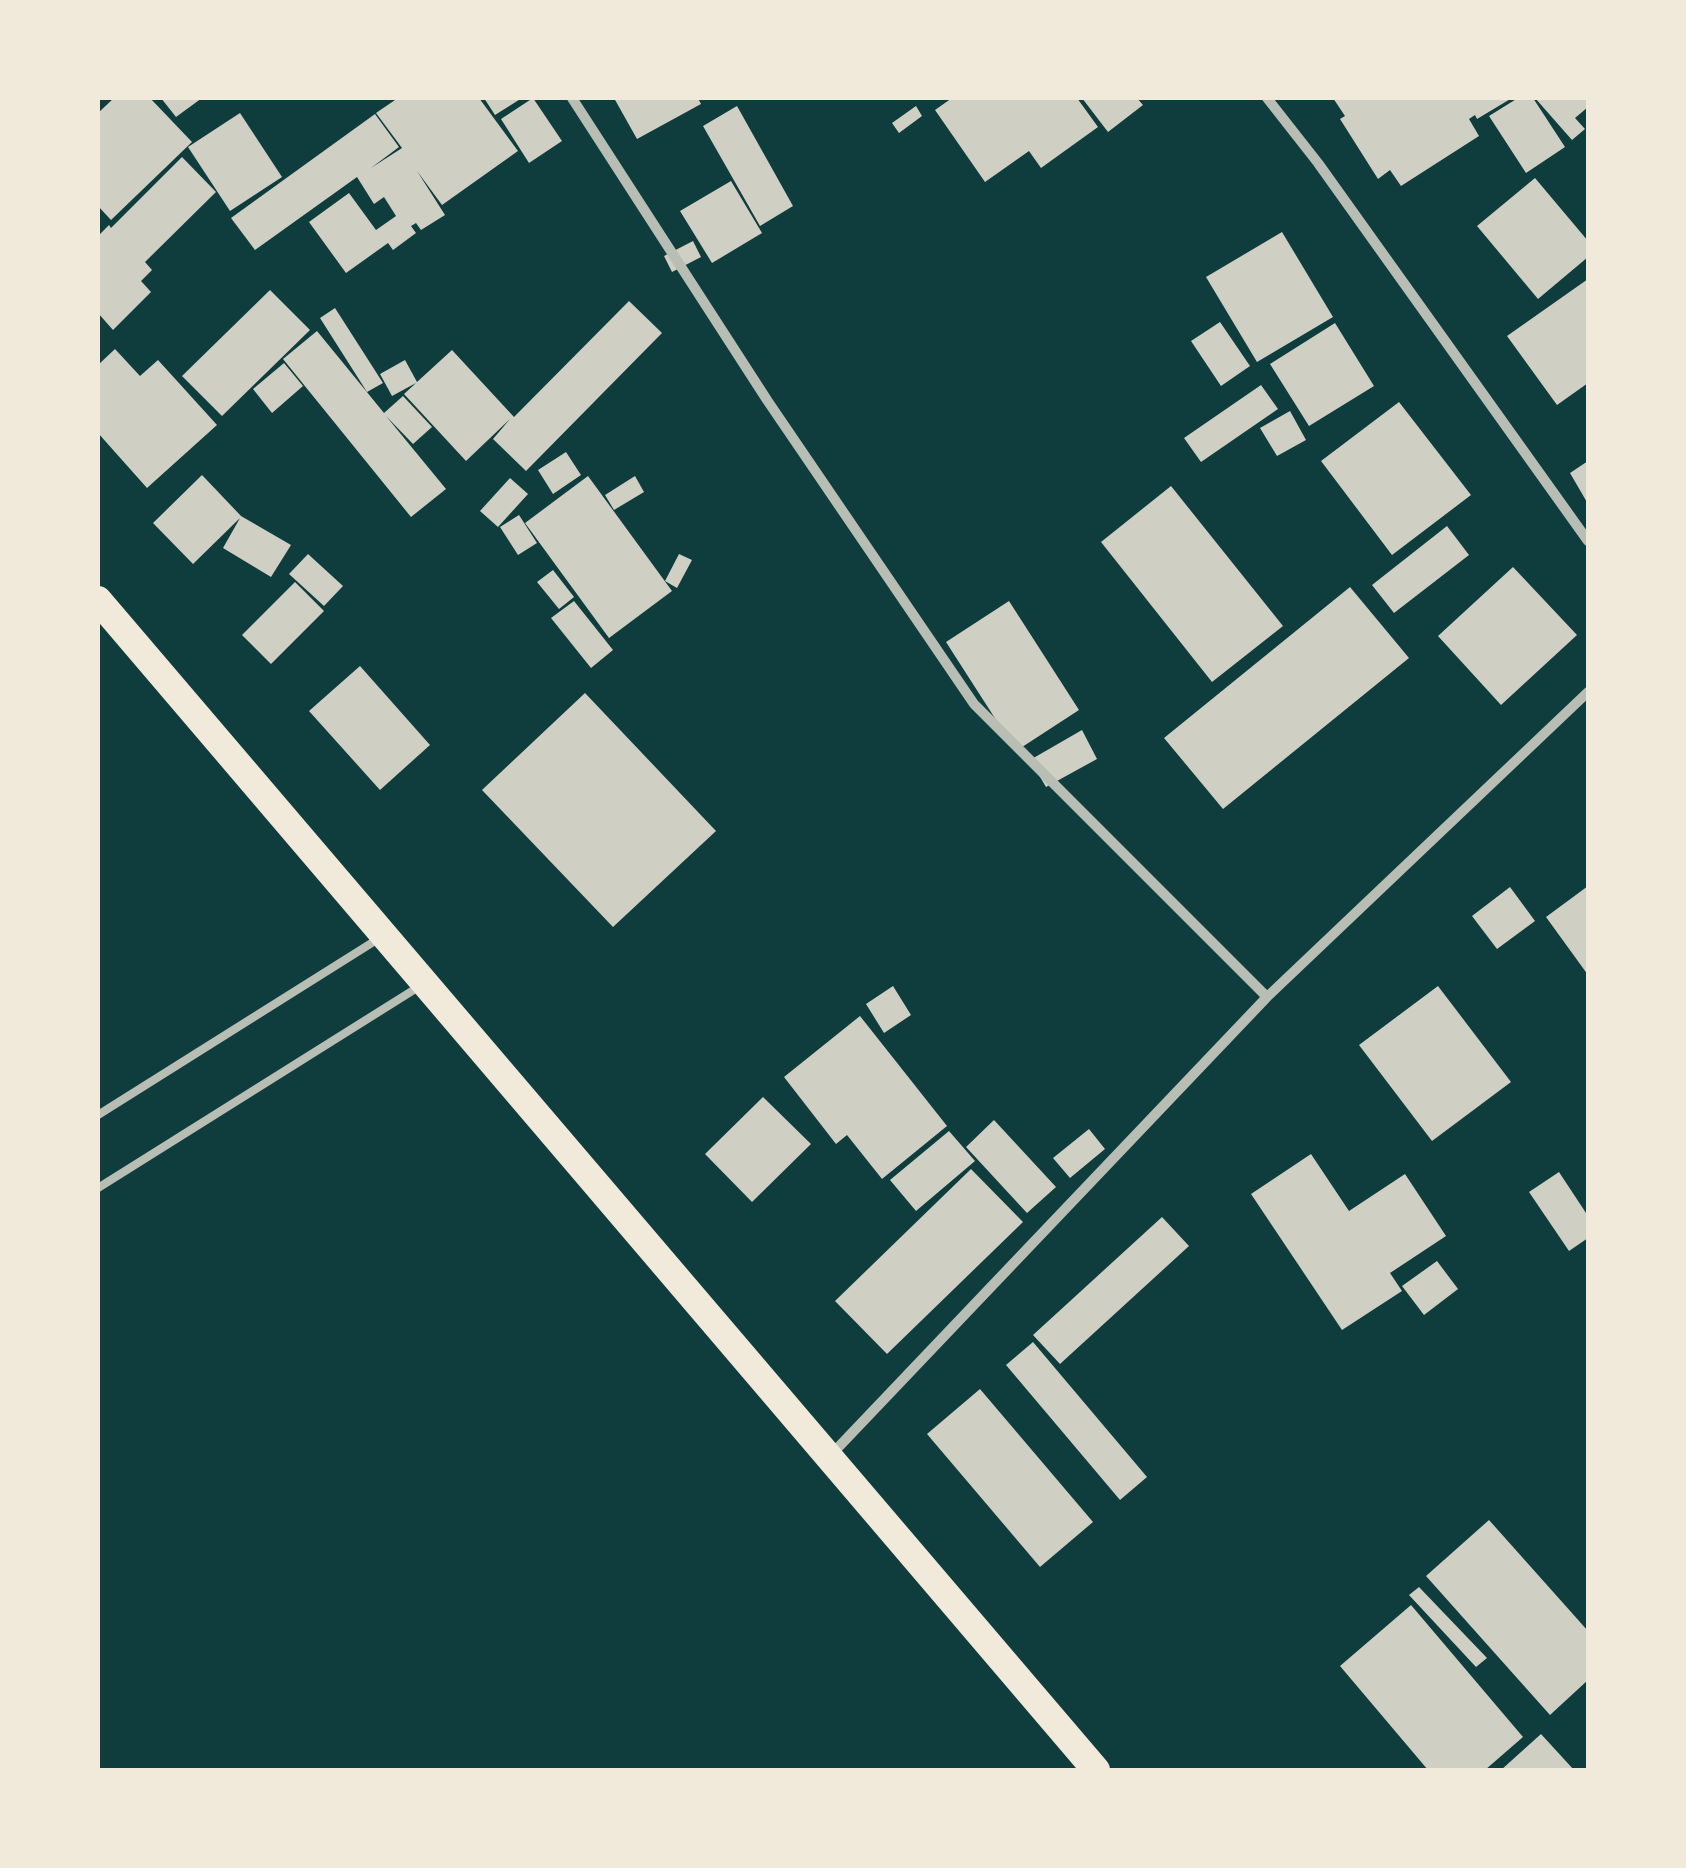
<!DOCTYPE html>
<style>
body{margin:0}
#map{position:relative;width:1686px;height:1868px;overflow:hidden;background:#0f3d3e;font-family:"Asap Condensed",sans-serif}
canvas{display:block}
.frame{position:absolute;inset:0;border:100px solid #f1e9da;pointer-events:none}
</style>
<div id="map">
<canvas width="1686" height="1868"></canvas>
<div class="frame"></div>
</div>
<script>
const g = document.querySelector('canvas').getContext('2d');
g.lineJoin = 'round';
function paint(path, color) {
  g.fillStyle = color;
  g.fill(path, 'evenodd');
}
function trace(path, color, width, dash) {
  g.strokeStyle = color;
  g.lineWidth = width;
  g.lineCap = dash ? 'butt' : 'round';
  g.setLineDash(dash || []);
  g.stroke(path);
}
const building = new Path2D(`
 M 114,98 L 150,98 L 192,142 L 111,220 L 98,206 L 98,113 Z
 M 161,98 L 202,98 L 176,117 Z
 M 398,98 L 479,98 L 518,151 L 442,205 L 417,171 L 445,215 L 421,230 L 416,223 L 411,226 L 416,233 L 393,250 L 388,243 L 346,273 L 309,222 L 349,193 L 376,230 L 396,216 L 384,197 L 374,204 L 357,177 L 255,250 L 231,218 L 375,114 L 399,147 L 371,168 L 402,148 L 376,113 Z
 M 484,98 L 522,98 L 495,115 Z
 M 533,98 L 562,141 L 529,163 L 501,119 Z
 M 614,98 L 698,98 L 701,104 L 637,139 Z
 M 952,98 L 1077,98 L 1098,127 L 1041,168 L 1029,151 L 985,182 L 935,110 Z
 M 1082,98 L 1137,98 L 1143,105 L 1108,132 Z
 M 1333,98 L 1512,98 L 1477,119 L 1475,115 L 1469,119 L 1479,136 L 1401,186 L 1390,170 L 1378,179 L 1340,119 L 1345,116 Z
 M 1518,98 L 1533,98 L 1565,147 L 1526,173 L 1489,116 Z
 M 1535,98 L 1588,98 L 1588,107 L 1575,118 L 1585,129 L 1572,140 Z
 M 737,106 L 793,206 L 760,226 L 703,126 Z
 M 916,106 L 922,116 L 899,133 L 892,123 Z
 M 240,113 L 282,177 L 230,211 L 188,147 Z
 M 182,157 L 216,192 L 145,262 L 152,270 L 141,281 L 151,292 L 113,330 L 98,313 L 98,236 L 109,225 L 111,228 Z
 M 1535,178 L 1588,241 L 1588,257 L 1538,299 L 1477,226 Z
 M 731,181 L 762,233 L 712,263 L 680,211 Z
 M 1282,232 L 1333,317 L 1257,362 L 1206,277 Z
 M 693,241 L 701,257 L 672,272 L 664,256 Z
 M 1588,279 L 1588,383 L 1557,405 L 1507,336 Z
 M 270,290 L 310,330 L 222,416 L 182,376 Z
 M 629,301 L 662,333 L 526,471 L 493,439 L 510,419 L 466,461 L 404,394 L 416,383 L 392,396 L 380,374 L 405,360 L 417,382 L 452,350 L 514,417 Z
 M 335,308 L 383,383 L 367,392 L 320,318 Z
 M 1220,322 L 1250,366 L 1221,386 L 1191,341 Z
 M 1335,323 L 1374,386 L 1309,426 L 1270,364 Z
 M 317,331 L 384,413 L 403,396 L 432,427 L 413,444 L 386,416 L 446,489 L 411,517 L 283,359 Z
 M 115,349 L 140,376 L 158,360 L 217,425 L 147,488 L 98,433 L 98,365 Z
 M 284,363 L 303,386 L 272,413 L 253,389 Z
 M 1261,385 L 1278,409 L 1201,462 L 1184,438 Z
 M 1399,402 L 1471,495 L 1392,555 L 1321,461 Z
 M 1290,411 L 1306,440 L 1277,456 L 1260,428 Z
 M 566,452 L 581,475 L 553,494 L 538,470 Z
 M 1588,461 L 1588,504 L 1570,473 Z
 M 202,475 L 241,516 L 291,545 L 271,577 L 223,548 L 240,518 L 193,564 L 153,523 Z
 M 588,476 L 672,591 L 609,638 L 525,523 Z
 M 635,476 L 644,492 L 614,510 L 605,495 Z
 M 510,478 L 528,494 L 498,527 L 480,511 Z
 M 1171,486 L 1283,626 L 1212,682 L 1101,542 Z
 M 519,515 L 537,543 L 518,555 L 500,527 Z
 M 1447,526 L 1469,555 L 1394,613 L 1372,585 Z
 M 308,554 L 343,586 L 324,606 L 289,574 Z
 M 679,554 L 692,560 L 677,588 L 665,581 Z
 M 1513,567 L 1577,635 L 1501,705 L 1438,636 Z
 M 553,570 L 574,597 L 559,609 L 537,582 Z
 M 295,582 L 324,611 L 271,664 L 242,635 Z
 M 1350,587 L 1409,658 L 1223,809 L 1164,738 Z
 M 574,601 L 613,650 L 591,668 L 551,618 Z
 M 1009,601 L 1079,710 L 1016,751 L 946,642 Z
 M 360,666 L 430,745 L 380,790 L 309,711 Z
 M 585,693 L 716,831 L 613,927 L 482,790 Z
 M 1082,730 L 1097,759 L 1046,787 L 1030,760 Z
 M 1588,886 L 1588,975 L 1546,917 Z
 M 1510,887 L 1535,921 L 1497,949 L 1472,916 Z
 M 893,986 L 911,1015 L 884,1033 L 866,1004 Z
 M 1438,986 L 1511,1082 L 1432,1141 L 1359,1045 Z
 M 860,1016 L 947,1126 L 882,1179 L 847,1135 L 836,1144 L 784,1077 Z
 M 763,1097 L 811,1144 L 752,1202 L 705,1154 Z
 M 994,1120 L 1056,1187 L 1027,1213 L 966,1147 Z
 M 1089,1129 L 1105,1149 L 1070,1178 L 1053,1158 Z
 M 949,1131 L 975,1161 L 916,1211 L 890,1180 Z
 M 1311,1154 L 1349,1211 L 1405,1174 L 1446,1236 L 1390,1273 L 1402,1291 L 1342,1330 L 1251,1194 Z
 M 971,1169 L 1023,1222 L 887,1354 L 835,1301 Z
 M 1559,1172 L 1588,1216 L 1588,1238 L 1569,1251 L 1529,1192 Z
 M 1162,1217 L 1189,1246 L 1060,1364 L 1033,1335 Z
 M 1437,1261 L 1458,1289 L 1424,1315 L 1402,1286 Z
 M 1033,1342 L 1147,1477 L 1120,1500 L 1006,1365 Z
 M 980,1389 L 1093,1522 L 1040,1567 L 927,1434 Z
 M 1489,1520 L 1588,1631 L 1588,1680 L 1550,1715 L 1426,1576 Z
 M 1419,1587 L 1487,1658 L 1476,1667 L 1409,1595 Z
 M 1411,1605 L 1523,1737 L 1485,1770 L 1428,1770 L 1340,1666 Z
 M 1541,1734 L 1574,1770 L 1501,1770 Z`);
const service = new Path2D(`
 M 98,1115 L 378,939
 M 98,1188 L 420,986`);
const minor = new Path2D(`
 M 572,98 L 767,400 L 974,704 L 1267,997
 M 1267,98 L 1318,163 L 1588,541
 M 830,1456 L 1267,997 L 1588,692`);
const trunk = new Path2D(`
 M 98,600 L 1096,1770`);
paint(building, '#cfcfc3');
trace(service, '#b8beb3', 8);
trace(minor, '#b8beb3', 10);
trace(trunk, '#f1e9da', 28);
</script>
